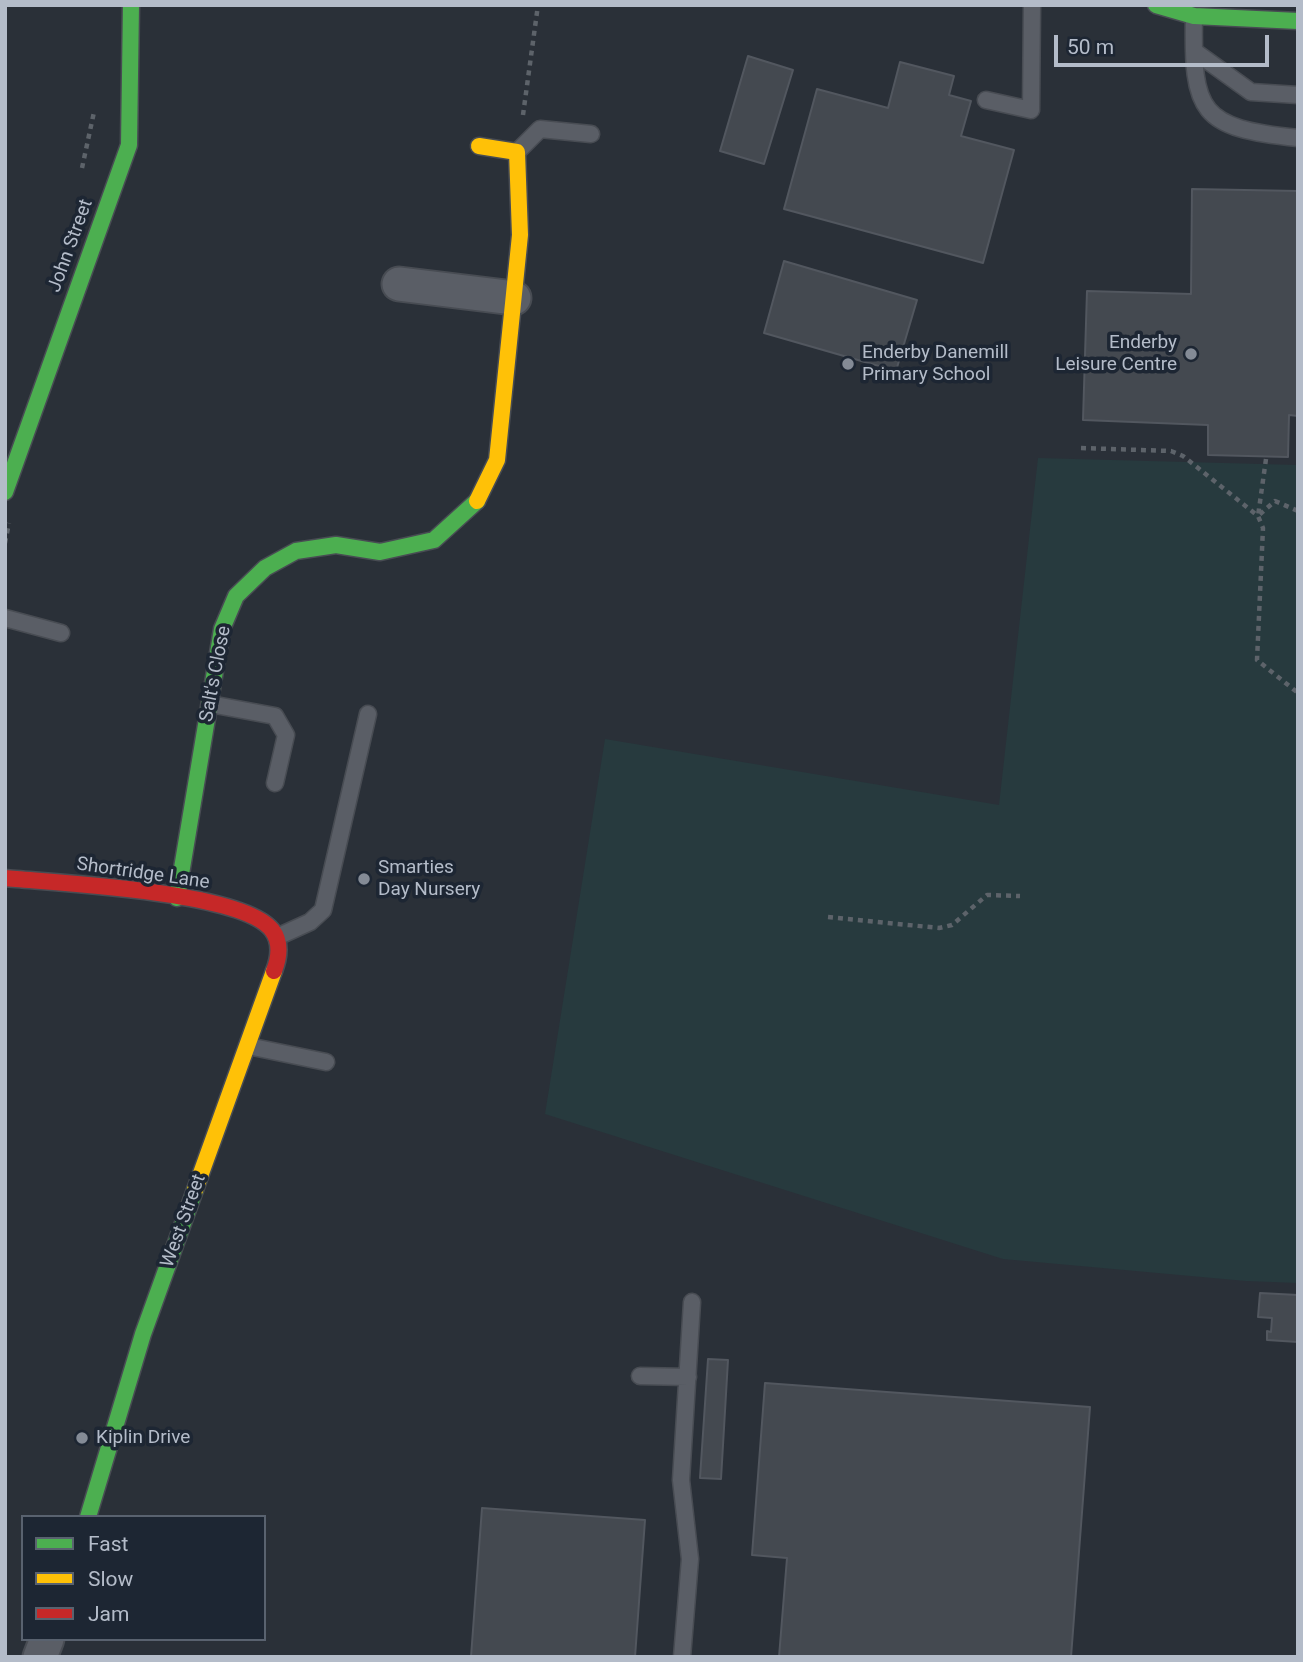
<!DOCTYPE html>
<style>
body{margin:0}
#map{position:relative;width:1303px;height:1662px;overflow:hidden;background:#2a3038;font-family:Roboto,sans-serif}
canvas{display:block}
.frame{position:absolute;inset:0;border:7px solid #b4bcc9;pointer-events:none}
.legend{position:absolute;left:21px;top:1515px;width:245px;height:126px;box-sizing:border-box;background:#1d2633;border:2px solid #59626f;margin:0;padding:9px 12px;list-style:none;font-size:21px;color:#b4bcc9}
.legend li{display:flex;align-items:center;gap:14px;height:35px}
.legend b{width:35px;border:2px solid #59626f}
.scale{position:absolute;left:1054px;top:35px;width:215px;height:32px;box-sizing:border-box;border:4px solid #b4bcc9;border-top:0;padding-left:9px;font-size:21px;line-height:24px;white-space:nowrap;color:#b4bcc9;-webkit-text-stroke:5px #1d2633;paint-order:stroke}
</style>
<div id="map">
<canvas width="1303" height="1662"></canvas>
<div class="frame"></div>
<ul class="legend">
<li><b style="height:9px;background:#4caf50"></b>Fast</li>
<li><b style="height:9px;background:#ffc107"></b>Slow</li>
<li><b style="height:9px;background:#c62828"></b>Jam</li>
</ul>
<div class="scale">50 m</div>
</div>
<script>
const g = document.querySelector('canvas').getContext('2d');
g.lineJoin = 'round';
function paint(path, color) {
  g.fillStyle = color;
  g.fill(path, 'evenodd');
}
function trace(path, color, width, dash) {
  g.strokeStyle = color;
  g.lineWidth = width;
  g.lineCap = dash ? 'butt' : 'round';
  g.setLineDash(dash || []);
  g.stroke(path);
}
function label(font, color, halo, rows, align = 'center') {
  g.font = font + ' Roboto,sans-serif';
  g.lineWidth = 7;
  g.setLineDash([]);
  g.textBaseline = 'middle';
  g.strokeStyle = halo;
  g.fillStyle = color;
  for (const [text, x, y, turn = 0] of rows) {
    g.save();
    g.translate(x, y);
    g.rotate((+turn || 0) * Math.PI / 180);
    g.textAlign = isNaN(turn) ? turn : align;
    if (halo) g.strokeText(text, 0, 0);
    g.fillText(text, 0, 0);
    g.restore();
  }
}
const green = new Path2D(`
 M 1038,458 L 1298,465 L 1298,1283 L 1246,1281 L 1003,1259 L 545,1114 L 605,739 L 999,805 Z`);
const building = new Path2D(`
 M 748,56 L 793,70 L 764,164 L 720,151 Z
 M 900,62 L 954,76 L 949,95 L 971,101 L 961,136 L 1014,150 L 983,263 L 784,209 L 817,89 L 888,108 Z
 M 1192,189 L 1298,191 L 1298,416 L 1289,415 L 1288,457 L 1208,455 L 1208,425 L 1083,420 L 1087,291 L 1191,294 Z
 M 784,261 L 917,300 L 896,371 L 764,333 Z
 M 1260,1293 L 1298,1295 L 1298,1342 L 1267,1340 L 1267,1331 L 1271,1332 L 1272,1318 L 1258,1317 Z
 M 708,1359 L 728,1360 L 721,1479 L 700,1478 Z
 M 765,1383 L 1090,1407 L 1071,1657 L 779,1657 L 787,1558 L 752,1555 Z
 M 482,1508 L 645,1520 L 635,1657 L 471,1657 Z`);
const path = new Path2D(`
 M 523,115 L 538,5
 M 82,168 L 94,112
 M 1081,448 L 1171,451 L 1183,456 L 1258,516 L 1263,528 L 1257,660 L 1298,693
 M 1266,459 L 1258,516 L 1275,501 L 1298,511
 M 5,543 L 9,523
 M 828,917 L 939,928 L 952,925 L 987,895 L 1020,896`);
const lane = new Path2D(`
 M 1194,16 C 1192,113 1200,128 1298,138
 M 1194,51 L 1251,92 L 1298,95
 M 986,100 L 1031,110 L 1032,5
 M 517,152 L 540,129 L 591,134
 M 5,618 L 61,633
 M 210,704 L 275,716 L 286,735 L 275,783
 M 277,937 L 310,922 L 323,910 L 368,714
 M 248,1046 L 326,1062
 M 640,1376 L 688,1377
 M 682,1657 L 690,1559 L 681,1480 L 692,1302`);
const street = new Path2D(`
 M 399,284 L 514,298
 M 40,1657 L 47,1639`);
const fast = new Path2D(`
 M 1156,5 L 1194,16 L 1298,21
 M 5,492 L 129,145 L 131,5
 M 177,898 L 222,629 L 236,596 L 265,568 L 296,551 L 336,545 L 380,552 L 434,540 L 477,501
 M 88,1517 L 143,1334 L 195,1190`);
const slow = new Path2D(`
 M 477,501 L 497,460 L 520,235 L 517,152 L 479,146
 M 195,1190 L 274,971`);
const jam = new Path2D(`
 M 5,878 C 56,883 242,891 272,930 C 282,943 279,958 274,971`);
const markers = [
 [1191,354,7,"#848b96"],
 [848,364,7,"#848b96"],
 [364,879,7,"#848b96"],
 [82,1438,7,"#848b96"]
];
const streetNames = [
 ["John Street",71,246,-70],
 ["Salt's Close",216,674,-79],
 ["Shortridge Lane",143,874,8],
 ["West Street",184,1221,-70]
];
const poiNames = [
 ["Enderby",1177,343,"right"],
 ["Leisure Centre",1177,365,"right"],
 ["Enderby Danemill",862,353],
 ["Primary School",862,375],
 ["Smarties",378,868],
 ["Day Nursery",378,890],
 ["Kiplin Drive",96,1438]
];
paint(green, '#273a3e');
paint(building, '#444950');
trace(building, '#52575f', 2);
trace(lane, '#484c53', 19);
trace(street, '#484c53', 37);
trace(fast, '#484c53', 19);
trace(slow, '#484c53', 19);
trace(jam, '#484c53', 19);
trace(path, '#5d636a', 4.5, [5, 5]);
trace(lane, '#5a5e66', 16);
trace(street, '#5a5e66', 33);
trace(fast, '#4caf50', 16);
trace(slow, '#ffc107', 16);
trace(jam, '#c62828', 16);
for (const [x, y, r, color] of markers) {
  const dot = new Path2D();
  dot.arc(x, y, r, 0, 2 * Math.PI);
  g.fillStyle = color;
  g.fill(dot);
  trace(dot, '#1d2633', 2.5);
}
label('19px', '#b4bcc9', '#1d2633', streetNames);
label('19px', '#b4bcc9', '#1d2633', poiNames, 'left');
</script>
